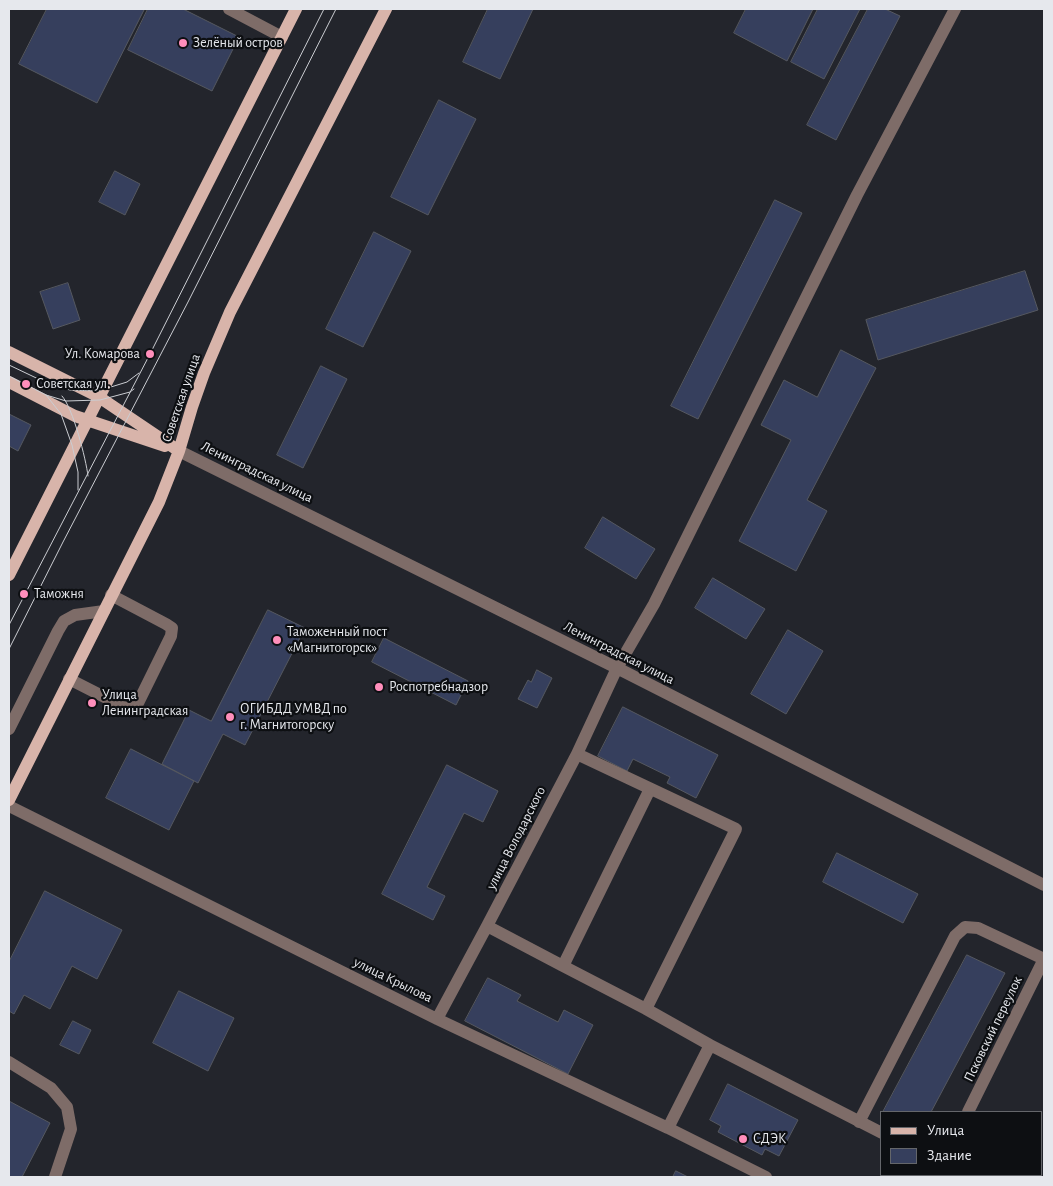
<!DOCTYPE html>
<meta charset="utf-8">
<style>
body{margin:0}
#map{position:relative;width:1053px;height:1186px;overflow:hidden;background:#23252c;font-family:"Alegreya Sans",sans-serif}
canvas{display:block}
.frame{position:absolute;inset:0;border:10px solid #e6e8ed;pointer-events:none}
.legend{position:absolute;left:880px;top:1111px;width:162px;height:65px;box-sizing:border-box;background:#0d0f12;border:1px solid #64666a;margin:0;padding:6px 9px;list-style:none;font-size:15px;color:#e6e8ed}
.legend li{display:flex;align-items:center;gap:10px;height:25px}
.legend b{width:25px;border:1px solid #64666a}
</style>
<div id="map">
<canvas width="1053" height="1186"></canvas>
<div class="frame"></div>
<ul class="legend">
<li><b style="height:6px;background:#d8b4aa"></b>Улица</li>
<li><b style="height:14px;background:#363f5d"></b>Здание</li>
</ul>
</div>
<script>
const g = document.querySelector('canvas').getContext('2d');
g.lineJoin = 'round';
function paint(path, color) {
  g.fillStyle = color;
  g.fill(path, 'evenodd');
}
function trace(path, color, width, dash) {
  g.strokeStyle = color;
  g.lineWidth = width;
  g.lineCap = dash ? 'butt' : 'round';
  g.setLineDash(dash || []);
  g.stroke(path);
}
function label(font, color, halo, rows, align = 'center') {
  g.font = font + ' "Alegreya Sans",sans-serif';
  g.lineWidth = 4.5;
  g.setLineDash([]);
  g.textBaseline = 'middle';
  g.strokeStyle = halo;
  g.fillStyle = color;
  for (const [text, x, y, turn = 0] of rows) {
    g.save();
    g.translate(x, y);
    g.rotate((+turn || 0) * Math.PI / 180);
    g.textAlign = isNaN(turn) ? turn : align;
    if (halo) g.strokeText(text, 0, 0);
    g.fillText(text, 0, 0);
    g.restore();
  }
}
const building = new Path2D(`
 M 47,9 L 142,9 L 144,10 L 97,103 L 19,64 Z
 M 148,9 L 183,9 L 239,37 L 212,91 L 128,50 Z
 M 488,9 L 533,9 L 500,79 L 463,62 Z
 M 746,9 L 813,9 L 787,61 L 734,33 Z
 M 818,9 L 860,9 L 824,79 L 791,62 Z
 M 868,9 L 885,9 L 900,16 L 836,140 L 807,125 Z
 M 439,100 L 476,119 L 428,215 L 391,197 Z
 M 115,171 L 140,184 L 125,215 L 99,202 Z
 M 775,200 L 802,213 L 698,419 L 671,406 Z
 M 374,232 L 411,251 L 363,347 L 326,329 Z
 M 1025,271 L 1038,310 L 878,360 L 866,320 Z
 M 68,283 L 80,320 L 53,329 L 40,292 Z
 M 841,350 L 876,368 L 807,500 L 827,511 L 796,571 L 739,541 L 791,440 L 761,425 L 784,380 L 817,397 Z
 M 321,366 L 347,379 L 303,468 L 277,455 Z
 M 9,414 L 31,425 L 18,451 L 9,446 Z
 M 603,517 L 655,549 L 636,579 L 585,548 Z
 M 713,578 L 765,609 L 746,639 L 695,608 Z
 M 268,610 L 305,628 L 245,745 L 223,734 L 198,783 L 162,764 L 189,710 L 211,721 Z
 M 788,630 L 823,651 L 786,714 L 751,694 Z
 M 384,638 L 468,681 L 456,705 L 372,662 Z
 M 537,670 L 552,678 L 537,708 L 518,699 L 528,680 L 531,682 Z
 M 623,707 L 718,755 L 696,798 L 667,783 L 670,777 L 633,759 L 627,771 L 598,756 Z
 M 131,749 L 194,781 L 169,830 L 106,798 Z
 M 447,765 L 498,791 L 483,822 L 464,813 L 427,887 L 445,896 L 433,920 L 382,894 Z
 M 837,853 L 918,894 L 903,923 L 823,882 Z
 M 45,891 L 122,930 L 97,979 L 72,966 L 50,1009 L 24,995 L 14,1014 L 9,1011 L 9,962 Z
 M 967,955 L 1005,973 L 931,1112 L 883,1112 Z
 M 488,978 L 521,995 L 517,1001 L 558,1022 L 564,1010 L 593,1025 L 568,1074 L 465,1021 Z
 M 179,991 L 234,1018 L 208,1071 L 153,1043 Z
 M 73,1021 L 91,1030 L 79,1054 L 60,1045 Z
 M 728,1084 L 798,1120 L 779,1156 L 765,1149 L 762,1155 L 718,1132 L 721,1126 L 710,1120 Z
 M 9,1101 L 50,1123 L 22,1177 L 9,1177 Z
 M 676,1171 L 688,1177 L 673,1177 Z`);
const minor = new Path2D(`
 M 229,9 L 282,37
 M 179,451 L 617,668 L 1044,885
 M 69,679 L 126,708 L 133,709 L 137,705 L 171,636 L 172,628 L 166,624 L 111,595
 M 9,729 L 58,631 L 64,621 L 75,615 L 104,611
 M 9,806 L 437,1019 L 668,1128 L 766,1177
 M 487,926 L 563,966 L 650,789
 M 563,966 L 646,1009 L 736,829 L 577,754
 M 646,1009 L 710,1045 L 882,1133
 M 437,1019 L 487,926 L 577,754 L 617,668 L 654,604 L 857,195 L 955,9
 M 9,1062 L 51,1088 L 67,1107 L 71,1129 L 55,1177
 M 968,1112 L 1044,959
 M 859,1122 L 955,936 L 965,927 L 978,928 L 1044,959
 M 668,1128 L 710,1045`);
const major = new Path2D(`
 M 9,352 L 99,397 L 179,451
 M 9,382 L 75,416 L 165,446
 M 9,575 L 296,9
 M 9,800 L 159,502 L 179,451 L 192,407 L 204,373 L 230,312 L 386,9`);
const tram = new Path2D(`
 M 9,365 L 51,385 L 70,390 L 98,391 L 127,382 L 139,373
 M 9,376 L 46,395 L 66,401 L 100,400 L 130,392 L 134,389
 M 46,395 L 61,414 L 72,445 L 78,472 L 78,490
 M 62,396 C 73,408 86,459 88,476
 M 9,625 L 150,354 L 324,9
 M 9,649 L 63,542 L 188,302 L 336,9`);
const markers = [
 [183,43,5,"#ff8ebb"],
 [150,354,5,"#ff8ebb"],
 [26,384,5,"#ff8ebb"],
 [24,594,5,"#ff8ebb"],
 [277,640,5,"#ff8ebb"],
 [379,687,5,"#ff8ebb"],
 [92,703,5,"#ff8ebb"],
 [230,717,5,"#ff8ebb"],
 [743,1139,5,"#ff8ebb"]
];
const poiNames = [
 ["Зелёный остров",193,43],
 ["Ул. Комарова",140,354,"right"],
 ["Советская ул.",36,384],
 ["Таможня",34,594],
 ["Таможенный пост",287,632],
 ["«Магнитогорск»",287,648],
 ["Роспотребнадзор",389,687],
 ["Улица",102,695],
 ["Ленинградская",102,711],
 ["ОГИБДД УМВД по",240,709],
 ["г. Магнитогорску",240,725],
 ["СДЭК",753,1139]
];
const streetNames = [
 ["Советская улица",181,398,-71],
 ["Ленинградская улица",257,472,26],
 ["Ленинградская улица",619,653,27],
 ["улица Володарского",516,838,-63],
 ["улица Крылова",393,980,26],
 ["Псковский переулок",993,1029,-64]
];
paint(building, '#363f5d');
trace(building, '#555860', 1);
trace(minor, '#7e6c68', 12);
trace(major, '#d8b4aa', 12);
trace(tram, '#cbcdd2', 1);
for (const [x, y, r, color] of markers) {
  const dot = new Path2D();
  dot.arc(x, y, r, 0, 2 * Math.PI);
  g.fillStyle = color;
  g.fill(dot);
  trace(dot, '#0d0f12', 2);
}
label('14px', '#e6e8ed', '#0d0f12', poiNames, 'left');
label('14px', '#e6e8ed', '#0d0f12', streetNames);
</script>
